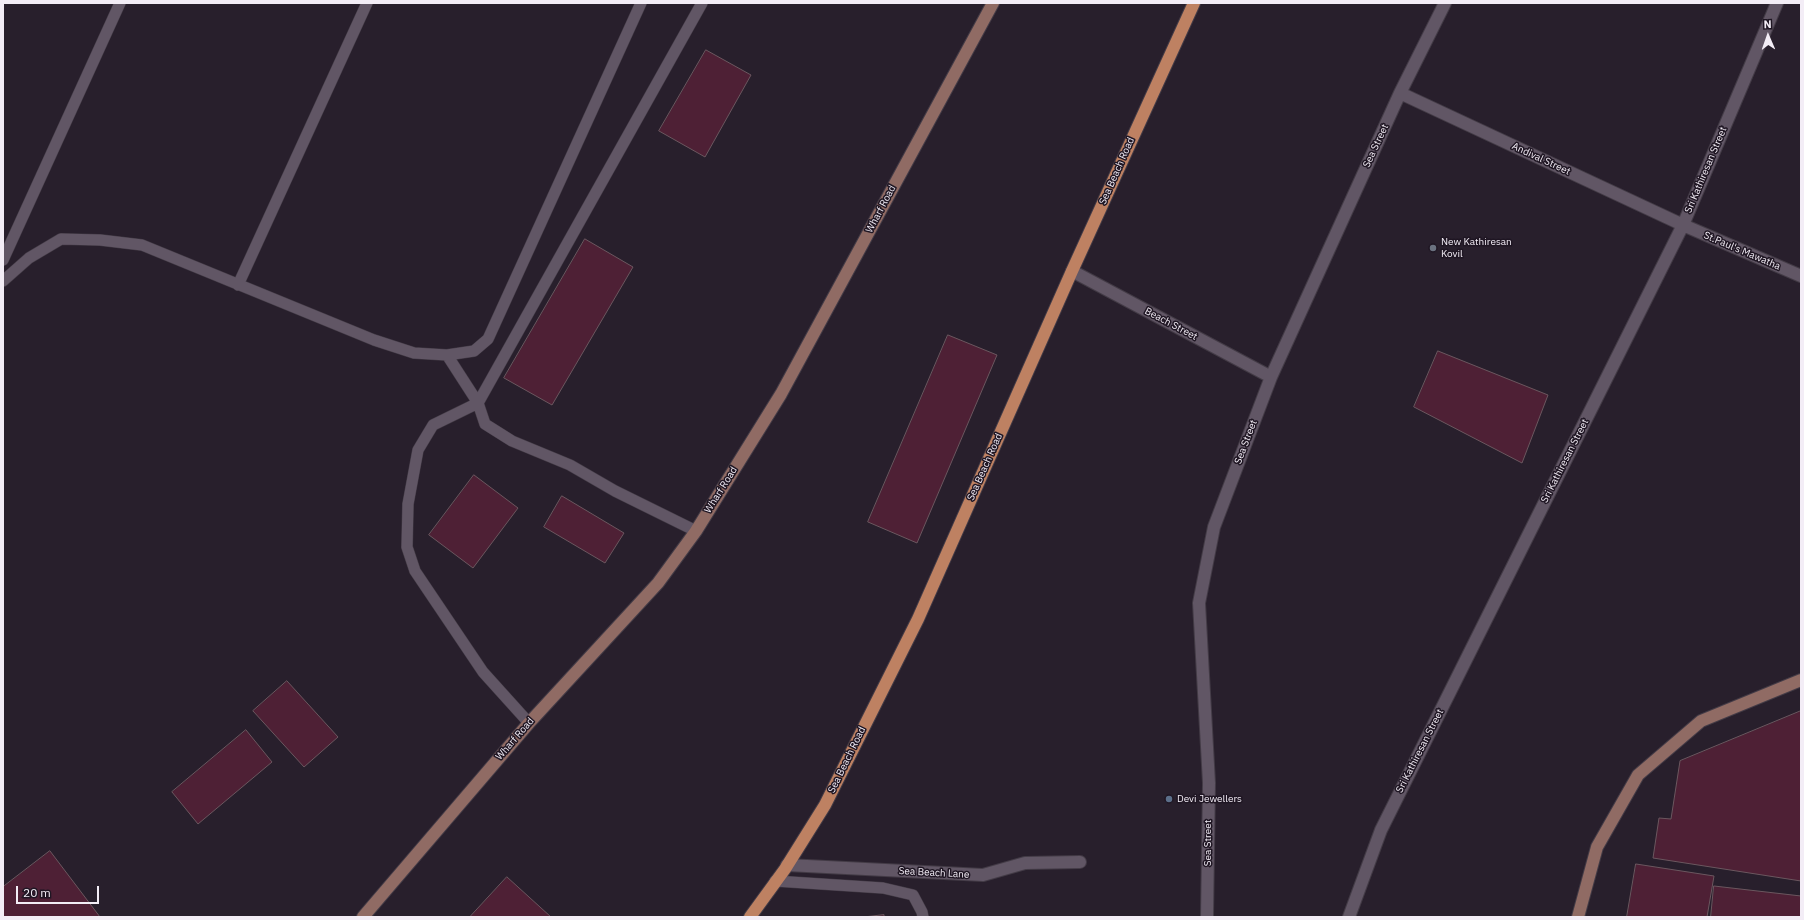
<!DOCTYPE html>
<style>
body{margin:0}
#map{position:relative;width:1804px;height:920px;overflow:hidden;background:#281f2c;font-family:"IBM Plex Sans",sans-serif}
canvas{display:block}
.frame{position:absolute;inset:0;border:4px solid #f3edf6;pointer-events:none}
.north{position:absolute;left:1748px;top:16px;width:40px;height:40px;-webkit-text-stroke:3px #1f1623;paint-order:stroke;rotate:358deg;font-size:11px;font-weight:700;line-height:16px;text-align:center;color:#f3edf6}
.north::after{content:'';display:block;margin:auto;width:14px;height:18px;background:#f3edf6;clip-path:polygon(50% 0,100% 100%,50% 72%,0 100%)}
.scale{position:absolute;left:16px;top:886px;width:83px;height:18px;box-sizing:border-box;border:2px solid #f3edf6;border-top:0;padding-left:5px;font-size:12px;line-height:14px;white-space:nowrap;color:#f3edf6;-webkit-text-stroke:3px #1f1623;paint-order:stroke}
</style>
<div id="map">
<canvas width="1804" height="920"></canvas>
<div class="frame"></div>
<div class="north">N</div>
<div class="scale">20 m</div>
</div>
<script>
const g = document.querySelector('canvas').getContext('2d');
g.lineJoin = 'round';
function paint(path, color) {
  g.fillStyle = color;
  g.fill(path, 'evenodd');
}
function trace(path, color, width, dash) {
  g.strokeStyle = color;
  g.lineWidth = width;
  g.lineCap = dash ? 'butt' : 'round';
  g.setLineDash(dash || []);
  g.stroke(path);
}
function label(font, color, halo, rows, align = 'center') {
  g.font = font + ' "IBM Plex Sans",sans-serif';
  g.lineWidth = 3;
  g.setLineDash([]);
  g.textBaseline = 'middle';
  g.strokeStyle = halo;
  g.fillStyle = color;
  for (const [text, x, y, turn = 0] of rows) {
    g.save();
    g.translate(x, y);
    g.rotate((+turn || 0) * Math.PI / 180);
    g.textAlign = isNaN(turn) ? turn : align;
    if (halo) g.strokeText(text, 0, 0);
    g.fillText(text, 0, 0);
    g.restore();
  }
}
const building = new Path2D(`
 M 706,50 L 751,75 L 705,157 L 659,131 Z
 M 585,239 L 633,267 L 552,405 L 504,378 Z
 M 948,335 L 997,355 L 917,543 L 868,522 Z
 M 1438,351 L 1548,395 L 1522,463 L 1414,407 Z
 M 474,475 L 518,508 L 473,568 L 429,535 Z
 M 562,496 L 624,533 L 605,563 L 544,527 Z
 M 287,681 L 338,737 L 304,767 L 253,711 Z
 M 1801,711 L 1801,881 L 1653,858 L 1659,818 L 1671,819 L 1680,761 Z
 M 246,730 L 272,762 L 198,824 L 172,792 Z
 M 50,851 L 100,917 L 3,917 L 3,887 Z
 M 1636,864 L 1714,876 L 1707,917 L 1627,917 Z
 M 507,877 L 551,917 L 470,917 Z
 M 1714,886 L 1801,896 L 1801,917 L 1711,917 Z
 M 884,915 L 884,917 L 864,917 Z`);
const lane = new Path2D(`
 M 3,260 L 120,3
 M 3,281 L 29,258 L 61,239 L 100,240 L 142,245 L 374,340 L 414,353 L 447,355 L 474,351 L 488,339 L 641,3
 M 238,285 L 367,3
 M 447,355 L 478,403 L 485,424 L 512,441 L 570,465 L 615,491 L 696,531
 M 529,723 L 483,672 L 415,571 L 407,547 L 408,504 L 418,450 L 433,425 L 478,403 L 702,3
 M 775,881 L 883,888 L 913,895 L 922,912 L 923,917`);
const street = new Path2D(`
 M 1400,93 L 1683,225 L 1801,276
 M 1072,271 L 1271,377
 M 787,865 L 983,875 L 1025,863 L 1080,862
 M 1207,917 L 1209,783 L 1199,603 L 1214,527 L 1271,377 L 1400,93 L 1445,3
 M 1349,917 L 1381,830 L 1683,225 L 1777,3`);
const secondary = new Path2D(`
 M 363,917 L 529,723 L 658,583 L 696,531 L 781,394 L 993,3
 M 1578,917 L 1597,847 L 1638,775 L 1701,721 L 1801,680`);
const primary = new Path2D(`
 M 750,917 L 785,869 L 825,805 L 918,619 L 1072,271 L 1194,3`);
const markers = [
 [1433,248,4,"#6b7280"],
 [1169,799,4,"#5c6f8a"]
];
const streetNames = [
 ["Sea Street",1376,146,-65],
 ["Andival Street",1541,159,25],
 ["Sri Kathiresan Street",1706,170,-67],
 ["Sea Beach Road",1117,171,-66],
 ["Wharf Road",881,209,-62],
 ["St.Paul's Mawatha",1742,251,23],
 ["Beach Street",1171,324,28],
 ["Sea Street",1246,442,-69],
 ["Sri Kathiresan Street",1565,461,-63],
 ["Sea Beach Road",985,467,-66],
 ["Wharf Road",721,490,-58],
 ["Wharf Road",515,739,-49],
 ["Sri Kathiresan Street",1420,751,-63],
 ["Sea Beach Road",847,760,-64],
 ["Sea Street",1208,843,-90],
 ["Sea Beach Lane",934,873,3]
];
const poiNames = [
 ["New Kathiresan",1441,242],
 ["Kovil",1441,254],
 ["Devi Jewellers",1177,799]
];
paint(building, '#4e2035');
trace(building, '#6b575f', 1);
trace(lane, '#433b46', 12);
trace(street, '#433b46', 14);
trace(secondary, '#433b46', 14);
trace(primary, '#433b46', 14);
trace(lane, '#615665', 11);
trace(street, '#615665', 12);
trace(secondary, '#906b64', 12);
trace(primary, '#be8162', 12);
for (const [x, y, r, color] of markers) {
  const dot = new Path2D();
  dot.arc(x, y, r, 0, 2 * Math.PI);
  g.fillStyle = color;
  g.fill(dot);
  trace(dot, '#1f1623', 1.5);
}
label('10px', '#f3edf6', '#1f1623', streetNames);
label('10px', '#f3edf6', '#1f1623', poiNames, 'left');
</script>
